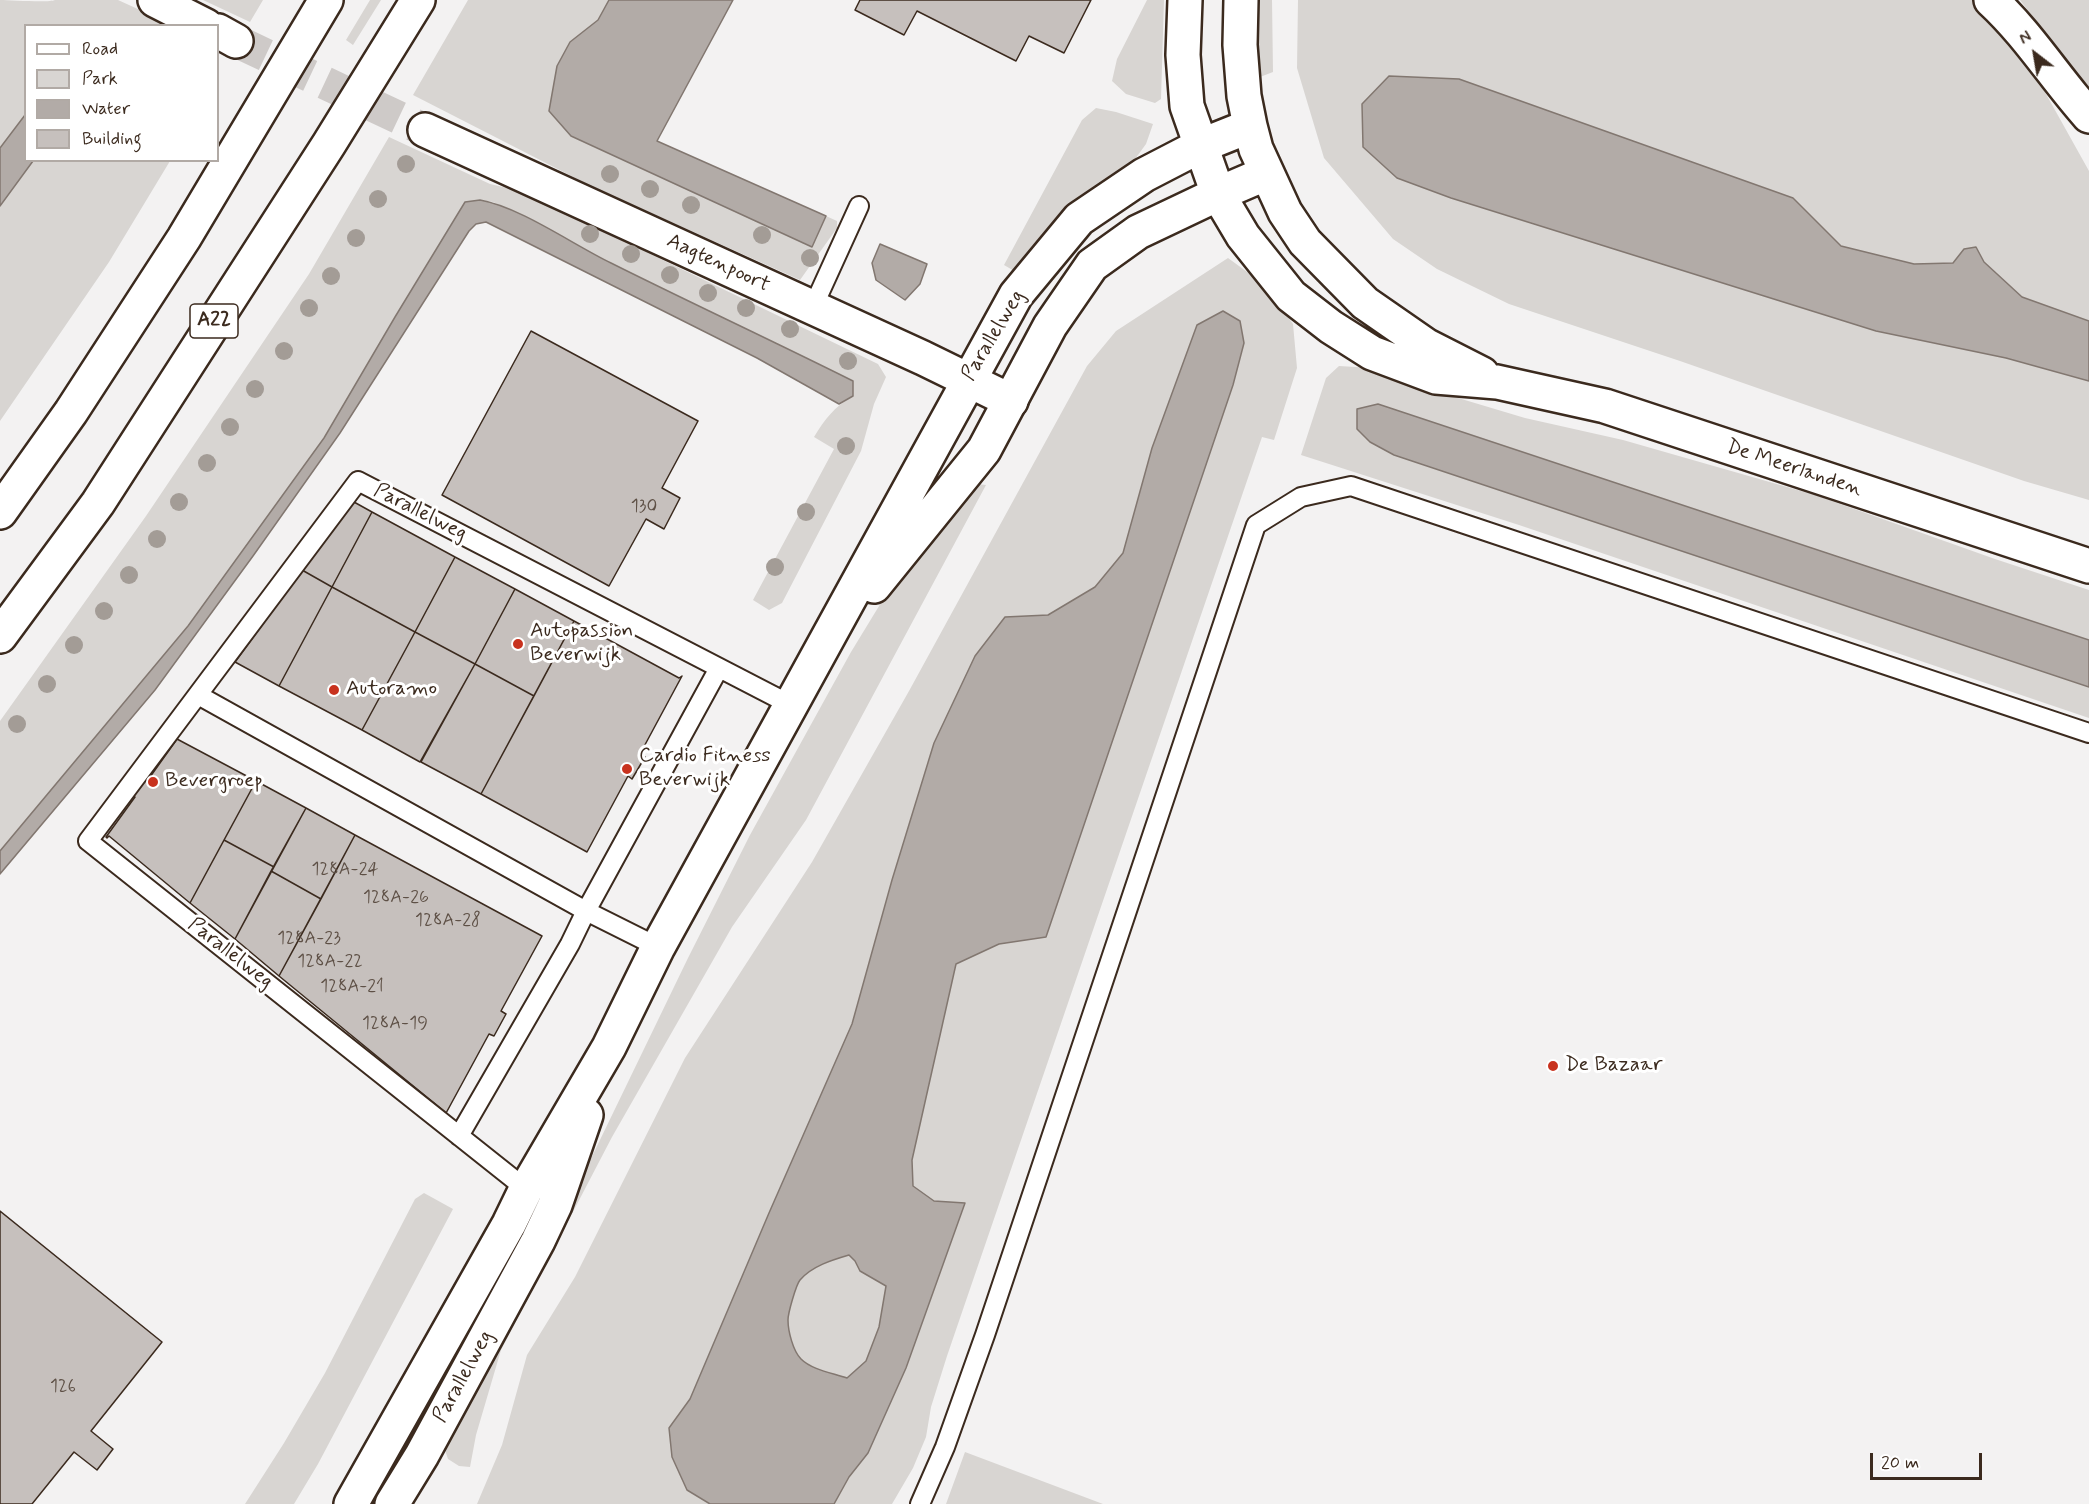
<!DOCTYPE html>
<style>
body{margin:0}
#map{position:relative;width:2089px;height:1504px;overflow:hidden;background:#f3f2f2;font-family:Mynerve,sans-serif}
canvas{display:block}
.legend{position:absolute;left:24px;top:24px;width:195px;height:138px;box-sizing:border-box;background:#fff;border:2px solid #b1aaa5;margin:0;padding:8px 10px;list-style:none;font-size:18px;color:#3b2a1e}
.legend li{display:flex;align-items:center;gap:12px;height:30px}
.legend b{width:30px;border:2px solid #b1aaa5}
.north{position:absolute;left:2005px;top:24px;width:60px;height:60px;-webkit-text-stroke:4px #fff;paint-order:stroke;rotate:329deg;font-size:16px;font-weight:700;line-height:24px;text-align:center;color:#3b2a1e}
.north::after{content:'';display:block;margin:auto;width:21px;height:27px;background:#3b2a1e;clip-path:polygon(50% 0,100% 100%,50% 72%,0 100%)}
.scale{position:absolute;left:1870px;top:1453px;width:112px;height:27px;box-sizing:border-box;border:3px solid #3b2a1e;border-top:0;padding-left:8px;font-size:18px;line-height:21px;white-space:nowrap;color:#3b2a1e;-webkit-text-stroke:4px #fff;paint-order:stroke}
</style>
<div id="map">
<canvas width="2089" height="1504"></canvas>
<ul class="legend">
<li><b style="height:8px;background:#fff"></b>Road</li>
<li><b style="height:16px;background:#d8d5d2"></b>Park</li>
<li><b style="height:16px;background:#b2aba7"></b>Water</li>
<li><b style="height:16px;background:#c6c0bd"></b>Building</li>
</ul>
<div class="north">N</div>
<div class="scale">20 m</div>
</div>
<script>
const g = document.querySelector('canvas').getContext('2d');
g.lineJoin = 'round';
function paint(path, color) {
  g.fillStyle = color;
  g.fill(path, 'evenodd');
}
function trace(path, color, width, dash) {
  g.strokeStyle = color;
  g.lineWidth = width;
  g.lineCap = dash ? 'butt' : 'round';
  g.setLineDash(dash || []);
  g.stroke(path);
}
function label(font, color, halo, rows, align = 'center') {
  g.font = font + ' Mynerve,sans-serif';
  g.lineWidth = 6;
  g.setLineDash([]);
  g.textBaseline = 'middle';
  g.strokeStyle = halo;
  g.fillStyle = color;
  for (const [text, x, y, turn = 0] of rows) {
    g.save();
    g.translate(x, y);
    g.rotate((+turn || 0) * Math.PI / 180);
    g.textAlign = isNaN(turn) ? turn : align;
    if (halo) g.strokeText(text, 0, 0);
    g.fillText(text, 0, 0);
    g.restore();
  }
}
const green = new Path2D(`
 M 0,0 C 10,0 49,3 55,0 L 118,0 L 173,25 L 26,26 L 25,115 L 0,148 Z
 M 203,0 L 263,0 L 250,22 Z
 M 370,0 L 381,0 L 353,45 L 346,40 Z
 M 468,0 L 609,0 L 598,20 L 570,42 L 549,111 L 812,246 L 826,216 L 837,221 L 837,228 L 800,280 L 587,184 L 413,95 Z
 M 1147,0 L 1164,0 L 1161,99 L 1155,103 L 1126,94 L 1112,81 L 1117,59 Z
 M 1258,0 L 1272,0 L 1273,72 L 1260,77 L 1255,25 Z
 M 1298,0 L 1974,0 L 2022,51 L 2089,171 L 2089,321 L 2022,297 L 1984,262 L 1964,249 L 1953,263 L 1914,264 L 1841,246 L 1793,198 L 1363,147 L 1397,178 L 1451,198 L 2089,381 L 2089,500 L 2024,481 L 1680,361 L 1509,304 L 1437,269 L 1393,239 L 1324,158 L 1297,68 Z
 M 2020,0 L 2089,0 L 2089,91 Z
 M 1096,108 L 1116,112 L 1153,124 L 1146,144 L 1130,166 L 1095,188 L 1058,217 L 1016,272 L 1004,265 L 1082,120 Z
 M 389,137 L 490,184 L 520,191 L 878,364 L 886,377 L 874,404 L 861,451 L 782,603 L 769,610 L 753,600 L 834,449 L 814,437 C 825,419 834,407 853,396 L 853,381 L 609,262 L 493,202 L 480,200 L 466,202 L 395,317 L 324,438 L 188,626 L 0,851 L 0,721 L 146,516 L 309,274 Z
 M 33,161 L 170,161 L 109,262 L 0,421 L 0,206 Z
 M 1228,258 L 1265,285 L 1293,324 L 1297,368 L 1274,440 L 1262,437 L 947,1356 L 931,1407 L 926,1437 L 913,1468 L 892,1504 L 834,1504 L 849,1477 L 868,1453 L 965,1203 L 934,1201 L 913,1186 L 912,1160 L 956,963 L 999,944 L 1046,937 L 1233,385 L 1244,343 L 1240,321 L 1223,311 L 1152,448 L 1123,553 L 1095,587 L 1048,615 L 1005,617 L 934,743 L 892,880 L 852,1024 L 690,1399 L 669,1428 L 687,1490 L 710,1504 L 477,1504 L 502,1445 L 527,1355 L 575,1277 L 685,1058 L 812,862 L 909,691 L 1087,366 L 1116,331 Z
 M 1339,366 L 1372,368 L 1408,383 L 1525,418 L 1623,440 L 1815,495 L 1995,559 L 2089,590 L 2089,640 L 1378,404 L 1357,409 L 1357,429 L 1370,442 L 1394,455 L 2089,687 L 2089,718 L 1519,525 L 1301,455 L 1326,378 Z
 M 977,484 L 986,485 L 806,820 L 732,927 L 612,1137 L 501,1350 L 476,1435 L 470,1467 L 459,1466 L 448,1459 L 443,1444 L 539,1266 L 688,958 L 750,835 L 851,652 L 901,570 Z
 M 424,1193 L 453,1209 L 318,1464 L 294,1504 L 245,1504 L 284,1443 L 325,1373 L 415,1199 Z
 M 849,1255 L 855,1261 L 860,1271 L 886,1285 L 880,1327 L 866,1361 L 847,1379 C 833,1373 812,1370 801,1359 C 793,1351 788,1331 788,1320 C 788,1313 796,1285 800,1280 C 812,1265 832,1260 849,1255 Z
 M 965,1452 L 1103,1504 L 946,1504 Z`);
const water = new Path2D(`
 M 609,0 L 733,0 L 657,141 L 826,216 L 812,247 L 571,136 L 549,111 L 557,66 L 570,42 L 598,20 Z
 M 1389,76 L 1459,79 L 1793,198 L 1841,246 L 1914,264 L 1953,263 L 1964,249 L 1976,247 L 1984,262 L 2022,297 L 2089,321 L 2089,381 L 2006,358 L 1876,331 L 1451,198 L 1397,178 L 1363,147 L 1362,104 Z
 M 25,115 L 26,160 L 33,161 L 0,206 L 0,148 Z
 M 480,200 C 520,207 572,244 611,263 C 691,303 773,341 853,381 L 853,396 L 839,404 L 757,358 L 486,222 L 476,224 L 469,231 L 340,433 L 253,556 L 155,690 L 0,874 L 0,851 L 188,626 L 324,438 L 395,317 L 465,202 Z
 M 880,244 L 927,264 L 920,284 L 905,300 L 876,280 L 872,263 Z
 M 1223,311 L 1240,321 L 1244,343 L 1233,385 L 1046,937 L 999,944 L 956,964 L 912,1160 L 913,1186 L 934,1201 L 965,1203 L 906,1368 L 868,1453 L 849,1477 L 834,1504 L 710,1504 L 687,1490 L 672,1457 L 669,1428 L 690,1399 L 769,1213 L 852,1024 L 892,880 L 934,743 L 975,656 L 1005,617 L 1048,615 L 1095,587 L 1123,553 L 1152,448 L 1197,325 ZM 849,1255 L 855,1261 L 860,1271 L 886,1286 L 879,1327 L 866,1361 L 847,1378 C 833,1373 812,1370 801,1359 C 793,1351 788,1331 788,1320 C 788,1313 796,1285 800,1280 C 812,1266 832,1260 849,1255 Z
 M 1378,404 L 2089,640 L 2089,687 L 1394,455 L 1370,442 L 1357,429 L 1357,409 Z`);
const building = new Path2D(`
 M 860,0 L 1091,0 L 1064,53 L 1029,36 L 1016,61 L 917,11 L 904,35 L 855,10 Z
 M 531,331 L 698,421 L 662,488 L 680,498 L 664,529 L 646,519 L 609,586 L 442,495 Z
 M 354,499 L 356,500 L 354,502 L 372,512 L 332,587 L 302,570 Z
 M 372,512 L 455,557 L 415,632 L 332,587 Z
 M 455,557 L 515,589 L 475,664 L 415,632 Z
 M 302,570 L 332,587 L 279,686 L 235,662 Z
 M 332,587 L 415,632 L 362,730 L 279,686 Z
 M 515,589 L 574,621 L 534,696 L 475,664 Z
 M 574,621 L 679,678 L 682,676 L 640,754 L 645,757 L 632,779 L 628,776 L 587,852 L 481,794 Z
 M 415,632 L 475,664 L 420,762 L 362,730 Z
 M 475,664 L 534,696 L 481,794 L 421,762 Z
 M 177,739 L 256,781 L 190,903 L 109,836 L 107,838 L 106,837 L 135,797 L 131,794 L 146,774 L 150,777 Z
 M 256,781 L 306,808 L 274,867 L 224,840 Z
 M 306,808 L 355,835 L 321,899 L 271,871 Z
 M 355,835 L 542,936 L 501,1011 L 506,1014 L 494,1036 L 489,1034 L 445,1115 L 445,1112 L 279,976 Z
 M 224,840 L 274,867 L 235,939 L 190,903 Z
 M 271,871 L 321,899 L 279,976 L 235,939 Z
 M 0,1211 L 162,1342 L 91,1431 L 113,1449 L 97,1470 L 74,1452 L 32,1504 L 0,1504 Z`);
const streetTunnel = new Path2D(`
 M 236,41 L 425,130`);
const lane = new Path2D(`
 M 813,307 L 859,206
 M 198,695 L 586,911 L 658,947
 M 459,1136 L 570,944 L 586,911 L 719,668
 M 526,1189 L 88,841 L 358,481 L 791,705
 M 920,1504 L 945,1447 L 985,1335 L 1256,525 L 1301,497 L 1351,486 L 2089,733`);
const street = new Path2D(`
 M 155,0 L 206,26
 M 1991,0 C 2028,34 2055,78 2089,116
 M 218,31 L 236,41
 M 425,130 L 923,358 L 1011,401`);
const secondary = new Path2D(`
 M 1185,0 L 1183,55 L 1187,106 L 1218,194 L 1243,236 L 1291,296 L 1331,327 L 1372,353 L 1436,377 L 1497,382 L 1605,406 L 2089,566
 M 1241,0 L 1240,45 L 1244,96 L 1250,126 L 1256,149 L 1285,212 L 1305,242 L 1365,303 L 1427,346 L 1482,374
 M 874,586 L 984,450 L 1050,326 L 1092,265 L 1138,232 L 1218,194 L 1267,173
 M 351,1504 L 509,1224 L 526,1189 L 609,1047 L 658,947 L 1016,295 L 1079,219 L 1144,175 L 1200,146 L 1250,126
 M 392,1504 L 422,1455 L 538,1241 L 555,1205 L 586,1115`);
const highway = new Path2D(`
 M 0,512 L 71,412 L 184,238 L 326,0
 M 0,636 L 98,503 L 329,144 L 418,0`);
const trees = [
 [406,164],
 [610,174],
 [650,189],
 [378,199],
 [691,205],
 [590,234],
 [762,235],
 [356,238],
 [631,254],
 [810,258],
 [670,275],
 [331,276],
 [708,293],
 [309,308],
 [746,308],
 [790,329],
 [284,351],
 [848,361],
 [255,389],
 [230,427],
 [846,446],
 [207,463],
 [179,502],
 [806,512],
 [157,539],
 [775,567],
 [129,575],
 [104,611],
 [74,645],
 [47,684],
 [17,724]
];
const markers = [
 [518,644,6,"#c8321e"],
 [334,690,6,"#c8321e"],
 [627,769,6,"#c8321e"],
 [153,782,6,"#c8321e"],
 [1553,1066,6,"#c8321e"]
];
const numberNames = [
 ["130",644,507],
 ["128A-24",345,870],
 ["128A-26",396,898],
 ["128A-28",448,921],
 ["128A-23",309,939],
 ["128A-22",330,962],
 ["128A-21",352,987],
 ["128A-19",395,1024],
 ["126",63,1387]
];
const shields = [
 [214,321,48]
];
const shieldNames = [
 ["A22",214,321]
];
const streetNames = [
 ["Aagtenpoort",718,264,25],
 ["Parallelweg",994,336,-59],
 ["De Meerlanden",1794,469,18],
 ["Parallelweg",420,513,27],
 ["Parallelweg",230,954,38],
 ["Parallelweg",464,1377,-61]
];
const poiNames = [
 ["Autopassion",530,632],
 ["Beverwijk",530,656],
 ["Autoramo",346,690],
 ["Cardio Fitness",639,757],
 ["Beverwijk",639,781],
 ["Bevergroep",165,782],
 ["De Bazaar",1565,1066]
];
paint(green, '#d8d5d2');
paint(water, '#b2aba7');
trace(water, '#827770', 1.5);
paint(building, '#c6c0bd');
trace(building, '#3b2a1e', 1.5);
trace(streetTunnel, '#cecac8', 33, [33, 16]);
trace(lane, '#3b2a1e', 22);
trace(street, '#3b2a1e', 38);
trace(secondary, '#3b2a1e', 38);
trace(highway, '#3b2a1e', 38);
trace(lane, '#fff', 18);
trace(street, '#fff', 33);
trace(secondary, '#fff', 33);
trace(highway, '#fff', 33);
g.fillStyle = '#a39c96';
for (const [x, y] of trees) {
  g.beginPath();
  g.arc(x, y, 9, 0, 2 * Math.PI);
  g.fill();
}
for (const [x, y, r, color] of markers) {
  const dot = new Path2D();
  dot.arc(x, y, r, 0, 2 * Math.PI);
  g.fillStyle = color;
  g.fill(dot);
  trace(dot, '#fff', 2);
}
label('18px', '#5e5046', null, numberNames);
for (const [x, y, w] of shields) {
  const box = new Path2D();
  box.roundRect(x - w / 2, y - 17, w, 34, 4.5);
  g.fillStyle = '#fff';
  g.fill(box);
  trace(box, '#3b2a1e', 1.5);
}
label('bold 20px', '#3b2a1e', null, shieldNames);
label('21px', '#3b2a1e', '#fff', streetNames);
label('21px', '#3b2a1e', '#fff', poiNames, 'left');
</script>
